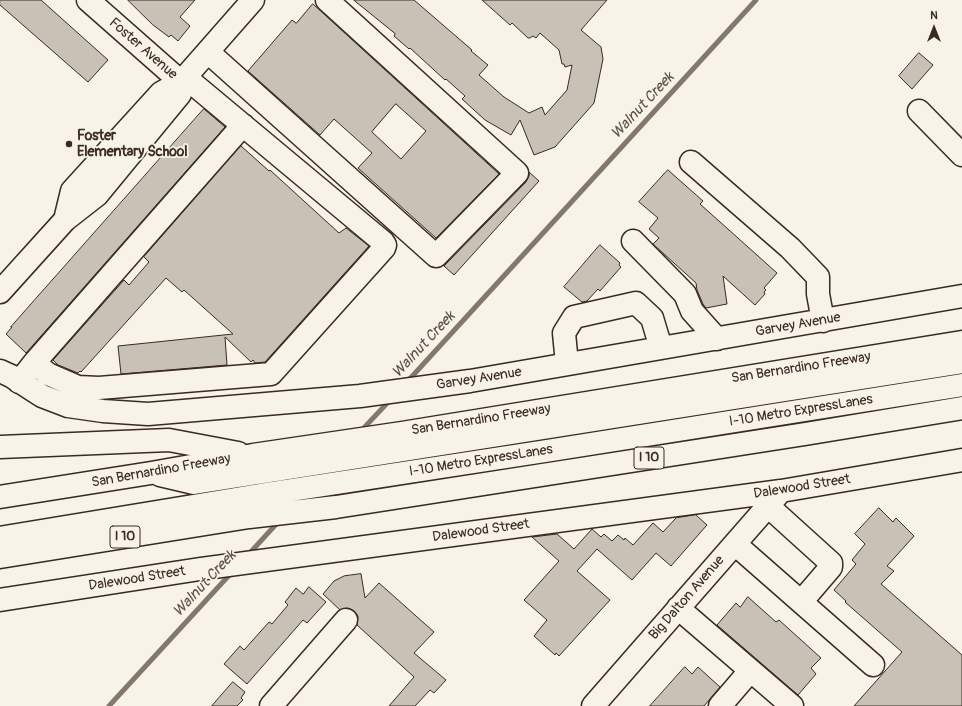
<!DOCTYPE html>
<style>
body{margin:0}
#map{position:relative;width:962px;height:706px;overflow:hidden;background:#f7f3e8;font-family:Pangolin,sans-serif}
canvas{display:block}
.north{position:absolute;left:914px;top:8px;width:40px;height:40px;-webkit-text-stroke:3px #f7f3e8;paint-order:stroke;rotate:0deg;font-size:11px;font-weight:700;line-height:16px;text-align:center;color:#3b2a1e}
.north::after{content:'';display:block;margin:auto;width:14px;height:18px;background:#3b2a1e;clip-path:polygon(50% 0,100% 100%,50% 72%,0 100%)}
</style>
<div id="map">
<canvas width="962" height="706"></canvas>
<div class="north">N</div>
</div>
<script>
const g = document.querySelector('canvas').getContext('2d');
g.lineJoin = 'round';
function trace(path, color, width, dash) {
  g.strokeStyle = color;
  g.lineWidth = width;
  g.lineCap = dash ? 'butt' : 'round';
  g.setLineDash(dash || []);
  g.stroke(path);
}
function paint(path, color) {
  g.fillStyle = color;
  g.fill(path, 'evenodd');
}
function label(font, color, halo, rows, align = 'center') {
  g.font = font + ' Pangolin,sans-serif';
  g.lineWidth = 3.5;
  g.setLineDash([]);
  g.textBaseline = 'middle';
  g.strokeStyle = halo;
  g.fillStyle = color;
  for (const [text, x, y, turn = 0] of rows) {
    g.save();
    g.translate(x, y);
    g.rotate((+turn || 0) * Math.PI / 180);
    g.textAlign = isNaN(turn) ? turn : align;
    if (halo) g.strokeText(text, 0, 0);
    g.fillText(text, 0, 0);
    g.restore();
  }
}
const stream = new Path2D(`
 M 406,383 L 756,0
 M 361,431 L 391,399
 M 248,555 L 279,521
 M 109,706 L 233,571`);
const building = new Path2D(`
 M 0,0 L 41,0 L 108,60 L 88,82 L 0,5 Z
 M 128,0 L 195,0 L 180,17 L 190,26 L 178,41 L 171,35 L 169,37 L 153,25 Z
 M 354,0 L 414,0 L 472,50 L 471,51 L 488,65 L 479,75 L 504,97 L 529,113 L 542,107 L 545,115 L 567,90 L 572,65 L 565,67 L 564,64 L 562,64 L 559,50 L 540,33 L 536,38 L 533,36 L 530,38 L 528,38 L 512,23 L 510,25 L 482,0 L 607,0 L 581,30 L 601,47 L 603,59 L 594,103 L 555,147 L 534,155 L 520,120 L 511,135 L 485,120 L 462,99 L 465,96 L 446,79 L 445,80 L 410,48 L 409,49 L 394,36 L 395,34 Z
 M 313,4 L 499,174 L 436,238 L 358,168 L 372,153 L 334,119 L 320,135 L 248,71 L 292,20 L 296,23 ZM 396,104 L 426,131 L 401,159 L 372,132 Z
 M 919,53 L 933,65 L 912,89 L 899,76 Z
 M 204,109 L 225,127 L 26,353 L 6,334 L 12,327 L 11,327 Z
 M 241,146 L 269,171 L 270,170 L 339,233 L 346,228 L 369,246 L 265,362 L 255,363 L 253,360 L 251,362 L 225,337 L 227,365 L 121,374 L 118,346 L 233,334 L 184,290 L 182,292 L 166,278 L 81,372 L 80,371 L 78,373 L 58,365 L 53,360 L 124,280 L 129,285 L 149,262 L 144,257 Z
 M 668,170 L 703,201 L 700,204 L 777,273 L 764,288 L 766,290 L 764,292 L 765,294 L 755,305 L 723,276 L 727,304 L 706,308 L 703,304 L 697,290 L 696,283 L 653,244 L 659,238 L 649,229 L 658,218 L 639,202 Z
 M 529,172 L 539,181 L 454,275 L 444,266 L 526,182 L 529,176 Z
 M 600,245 L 620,263 L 619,265 L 621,267 L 600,291 L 598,289 L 587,301 L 582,302 L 564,287 Z
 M 879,508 L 893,522 L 896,518 L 914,536 L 887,566 L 894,571 L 881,584 L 962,655 L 962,706 L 854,706 L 902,652 L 845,602 L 846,601 L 834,590 L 856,564 L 852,560 L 865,544 L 855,534 Z
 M 696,515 L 707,525 L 671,566 L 656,553 L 632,580 L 597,549 L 577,571 L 610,600 L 559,656 L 556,653 L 555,655 L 534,636 L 547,620 L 524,600 L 559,561 L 532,537 L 557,534 L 574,549 L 592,529 L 601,537 L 604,534 L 612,541 L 618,535 L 624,540 L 625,538 L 633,545 L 653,523 L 663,532 L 676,518 Z
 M 361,574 L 365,598 L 379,583 L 434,632 L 414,653 L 446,680 L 434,693 L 430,690 L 415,706 L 389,706 L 414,677 L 357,625 L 358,616 L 354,611 L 348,608 L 340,610 L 323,594 L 334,581 L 344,576 Z
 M 309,587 L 326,602 L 307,623 L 303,620 L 247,684 L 224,664 L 240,646 L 244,650 L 269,622 L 272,624 L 288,605 L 285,602 L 296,588 L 303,594 Z
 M 748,597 L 776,622 L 779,620 L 821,658 L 811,668 L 816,674 L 798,695 L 717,625 L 736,603 L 740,607 Z
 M 685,667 L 692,674 L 698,667 L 720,687 L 704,706 L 650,706 Z
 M 233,682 L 245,692 L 241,698 L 243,700 L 237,706 L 212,706 Z`);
const minor = new Path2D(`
 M 88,0 L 181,82
 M 208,52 L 436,256 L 517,173 L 327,0
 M 919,111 L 962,155
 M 691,162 L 790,248 L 818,277 L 818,294 L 823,321
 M 65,220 L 72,191 L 161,93 L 181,82 L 253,0
 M 633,241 L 685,294 L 692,311 L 717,339
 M 0,292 L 65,220 L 97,195 L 180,94 L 181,82
 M 34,363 L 243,125
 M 567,364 L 564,333 L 574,317 L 636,303 L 652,318 L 661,348
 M 0,371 L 11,376 L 42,396 L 68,406 L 103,411 L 148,414 L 360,396 L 470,381 L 962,296
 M 19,382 L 34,363 L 48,374 L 78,387 L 99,388 L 271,374 L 384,248 L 385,245 L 383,242 L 185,77
 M 768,506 L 831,563 L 831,567 L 801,602
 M 735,544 L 873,665
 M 0,600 L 200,569 L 781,491 L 962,460
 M 678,608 L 792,706
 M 271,706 L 346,620
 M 593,706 L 781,491
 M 720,706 L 750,671`);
const highway = new Path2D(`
 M 0,447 L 169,440 L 238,453
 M 160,475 L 194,483 L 962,362
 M 0,497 L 151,473 L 253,455 L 402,433 L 962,342
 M 0,538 L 272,493 L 546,451 L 962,385
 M 0,557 L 249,517 L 336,507 L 805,434 L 962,408`);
const markers = [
 [69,144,4,"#3b2a1e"]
];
const shields = [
 [649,458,30],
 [125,537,30]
];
const shieldNames = [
 ["I 10",649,458],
 ["I 10",125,537]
];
const streetNames = [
 ["Foster Avenue",143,49,41],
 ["Garvey Avenue",798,325,-10],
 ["San Bernardino Freeway",801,368,-9],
 ["Garvey Avenue",479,379,-9],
 ["I-10 Metro ExpressLanes",801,411,-9],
 ["San Bernardino Freeway",481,420,-9],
 ["I-10 Metro ExpressLanes",481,461,-9],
 ["San Bernardino Freeway",161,471,-10],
 ["Dalewood Street",802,487,-9],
 ["Dalewood Street",481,531,-8],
 ["Dalewood Street",137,579,-9],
 ["Big Dalton Avenue",687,598,-49]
];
const poiNames = [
 ["Foster",77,136],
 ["Elementary School",77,152]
];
const waterNames = [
 ["Walnut Creek",643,106,-47],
 ["Walnut Creek",424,345,-47],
 ["Walnut Creek",205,584,-47]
];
trace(stream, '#84786c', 5);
paint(building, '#c8c1b6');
trace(building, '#3b2a1e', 1);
trace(minor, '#3b2a1e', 25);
trace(highway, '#3b2a1e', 25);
trace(minor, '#f7f3e8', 22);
trace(highway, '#f7f3e8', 22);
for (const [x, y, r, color] of markers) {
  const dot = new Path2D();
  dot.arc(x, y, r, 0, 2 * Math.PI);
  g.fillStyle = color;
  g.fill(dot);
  trace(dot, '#f7f3e8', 1.5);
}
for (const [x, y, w] of shields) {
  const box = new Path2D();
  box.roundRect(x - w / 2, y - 11, w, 22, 3);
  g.fillStyle = '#f7f3e8';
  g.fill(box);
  trace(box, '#3b2a1e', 1);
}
label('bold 13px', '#3b2a1e', null, shieldNames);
label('14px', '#3b2a1e', '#f7f3e8', streetNames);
label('bold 14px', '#3b2a1e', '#f7f3e8', poiNames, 'left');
label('italic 15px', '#5f5145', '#f7f3e8', waterNames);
</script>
